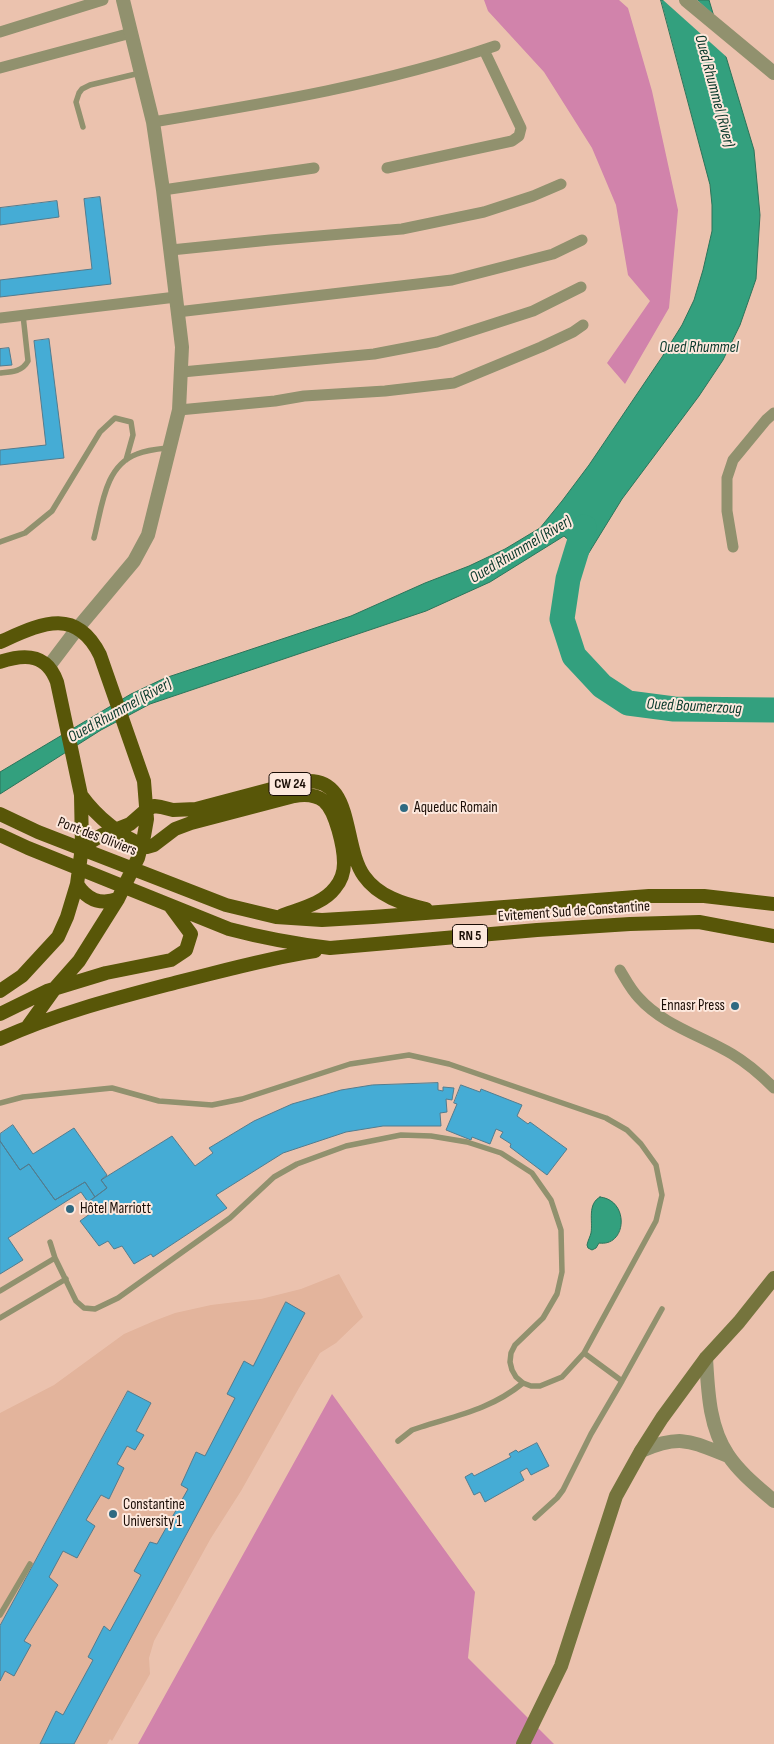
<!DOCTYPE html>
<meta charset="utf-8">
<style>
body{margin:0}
canvas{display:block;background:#ebc2ae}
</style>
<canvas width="774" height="1744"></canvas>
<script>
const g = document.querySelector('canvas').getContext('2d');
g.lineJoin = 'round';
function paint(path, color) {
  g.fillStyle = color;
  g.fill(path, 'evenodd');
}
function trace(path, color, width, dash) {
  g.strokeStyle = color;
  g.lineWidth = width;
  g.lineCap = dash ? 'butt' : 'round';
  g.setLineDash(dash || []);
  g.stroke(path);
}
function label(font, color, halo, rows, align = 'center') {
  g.font = font + ' "Sofia Sans Condensed",sans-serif';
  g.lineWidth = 4;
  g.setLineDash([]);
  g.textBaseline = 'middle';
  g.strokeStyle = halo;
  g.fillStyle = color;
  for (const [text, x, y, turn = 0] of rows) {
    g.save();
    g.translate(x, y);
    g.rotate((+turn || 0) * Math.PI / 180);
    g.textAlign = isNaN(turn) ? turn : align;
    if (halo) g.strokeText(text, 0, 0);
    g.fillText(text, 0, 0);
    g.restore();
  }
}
const built = new Path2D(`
 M 339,1274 L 363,1317 L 336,1343 L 320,1353 L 299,1388 L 241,1491 L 211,1538 L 154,1641 L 149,1658 L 150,1674 L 112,1741 L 110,1739 L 107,1744 L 0,1744 L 0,1413 L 54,1385 L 124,1334 L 154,1321 L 175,1313 L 211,1305 L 261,1299 L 301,1289 Z`);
const green = new Path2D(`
 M 484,0 L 619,0 L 628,8 L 652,91 L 678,210 L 669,308 L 625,384 L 607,363 L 650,301 L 628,275 L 616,205 L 592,148 L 544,72 L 488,11 Z
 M 332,1394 L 475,1592 L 468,1658 L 554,1744 L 138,1744 Z`);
const water = new Path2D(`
 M 661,0 L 709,0 L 754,150 L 760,215 L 756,279 L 740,325 L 723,360 L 699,396 L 622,499 L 582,564 L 567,556 L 572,543 L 564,536 L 490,582 L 426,611 L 150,704 L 101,730 L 0,794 L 0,772 L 131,694 L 165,678 L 351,616 L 425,583 L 469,566 L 505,549 L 540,528 L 562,501 L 589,465 L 662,357 L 682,325 L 694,300 L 703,270 L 712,231 L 712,205 L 710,185 Z
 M 600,1197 C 630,1200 627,1247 599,1243 L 596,1248 L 592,1250 L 588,1248 L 587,1245 C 588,1240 590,1237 591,1233 C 593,1221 587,1204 600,1197 Z`);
const pier = new Path2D(`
 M 663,0 L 697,0 L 717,18 L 730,60 Z`);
const river = new Path2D(`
 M 584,527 L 568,579 L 562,619 L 574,656 L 602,686 L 628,703 L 674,709 L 774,710`);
const building = new Path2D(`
 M 100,197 L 111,284 L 0,297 L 0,280 L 92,269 L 84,199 Z
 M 57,201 L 59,217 L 0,225 L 0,208 Z
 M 49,339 L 64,458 L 0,465 L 0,450 L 46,445 L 34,341 Z
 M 9,348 L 12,365 L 0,366 L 0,349 Z
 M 438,1083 L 438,1090 L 443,1091 L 443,1087 L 454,1088 L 452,1100 L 446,1099 L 447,1112 L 440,1113 L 441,1126 L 383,1126 L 346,1132 L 283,1153 L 216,1195 L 227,1208 L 153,1257 L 151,1254 L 134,1264 L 122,1246 L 114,1249 L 108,1241 L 99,1246 L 80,1221 L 94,1211 L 88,1202 L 107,1188 L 101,1180 L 172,1136 L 195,1166 L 213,1153 L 209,1148 L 254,1121 L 292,1104 L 341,1090 L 372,1085 Z
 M 461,1085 L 480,1092 L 481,1089 L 522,1105 L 517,1116 L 528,1124 L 530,1122 L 567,1149 L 547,1175 L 510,1147 L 511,1144 L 500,1137 L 503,1132 L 496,1129 L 490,1144 L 472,1137 L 471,1140 L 446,1130 L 457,1104 L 454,1103 Z
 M 13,1125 L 33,1154 L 74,1128 L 107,1175 L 101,1180 L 107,1188 L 95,1197 L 85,1182 L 55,1200 L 29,1164 L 20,1170 L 0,1141 L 0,1134 Z
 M 0,1141 L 20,1170 L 29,1164 L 55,1200 L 85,1182 L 95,1197 L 88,1202 L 81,1192 L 8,1238 L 23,1260 L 0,1274 Z
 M 286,1302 L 305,1313 L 74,1744 L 40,1744 L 56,1711 L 63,1715 L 93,1660 L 88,1657 L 104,1626 L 110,1631 L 141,1575 L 134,1571 L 150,1542 L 157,1544 L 188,1489 L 181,1485 L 196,1452 L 205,1456 L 235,1398 L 227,1394 L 244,1361 L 253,1366 Z
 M 128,1391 L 151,1403 L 136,1431 L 144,1435 L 135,1450 L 127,1446 L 117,1464 L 124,1468 L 109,1499 L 101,1495 L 86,1520 L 95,1526 L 77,1558 L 63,1551 L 49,1577 L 58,1585 L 24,1641 L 31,1645 L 14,1676 L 5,1671 L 0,1681 L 0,1626 Z
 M 537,1443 L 549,1466 L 531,1475 L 527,1468 L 520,1472 L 524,1480 L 485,1502 L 480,1492 L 474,1495 L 465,1477 L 472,1473 L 474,1476 L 511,1457 L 509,1454 L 516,1450 L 518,1452 Z`);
const service = new Path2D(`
 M 83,127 L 76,102 L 79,93 L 82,89 L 90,85 L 140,73
 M 0,373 C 11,372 22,372 28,361 L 23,315
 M 94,538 C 102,508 104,466 137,454 C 147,450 158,449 168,448
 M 0,542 L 25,533 L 52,511 L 100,432 L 115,418 L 131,422 L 133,435 L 126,460
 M 0,1103 L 23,1097 L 112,1088 L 159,1101 L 212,1105 L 242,1099 L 350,1064 L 409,1055 L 449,1064 L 606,1118 L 627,1130 L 641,1144 L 656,1165 L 662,1195 L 656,1221 L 584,1353 L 562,1377 L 540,1386 L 531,1386 L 523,1383 L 516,1377 L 512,1370 L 510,1362 L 511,1353 L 515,1345 L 543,1318 L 557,1294 L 562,1272 L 561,1230 L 551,1200 L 532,1173 L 501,1153 L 467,1142 L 431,1136 L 401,1135 L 346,1146 L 297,1164 L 274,1177 L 230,1218 L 118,1298 L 95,1309 L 84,1308 L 76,1301 L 55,1258 L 50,1242
 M 0,1291 L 55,1258
 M 0,1318 L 66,1279
 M 584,1353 L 622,1381
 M 398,1441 L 412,1430 L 421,1427 C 459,1415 491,1409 523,1383
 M 535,1518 L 557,1498 L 563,1490 L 591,1434 L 622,1381 L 662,1309
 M 0,1615 L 30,1564`);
const minor = new Path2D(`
 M 0,32 L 103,0
 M 0,68 L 131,33
 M 153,122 C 268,103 384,84 495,46
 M 387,168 L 512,141 L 519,136 L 521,128 L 484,50
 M 163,190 L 314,168
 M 171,250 L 270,240 L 402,229 L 484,212 L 533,196 L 561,184
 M 177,312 L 452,280 L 553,254 L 582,240
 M 0,318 L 176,297
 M 182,372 L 374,354 L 437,342 L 533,311 L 581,287
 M 179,410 L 275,401 L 304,396 L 385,391 L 454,383 L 541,347 L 573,332 L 583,325
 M 733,547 L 727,511 L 727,478 L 733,460 L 766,420 L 774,413
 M 620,970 C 626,980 631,990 639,998 C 663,1025 702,1036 732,1054 C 747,1063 761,1075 774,1088`);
const tertiary = new Path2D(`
 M 686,0 L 774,73
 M 49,666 L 77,629 L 134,561 L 148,535 L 179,410 L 182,347 L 163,190 L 153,122 L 123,0
 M 706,1358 C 708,1391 709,1427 728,1455 C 740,1473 758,1487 774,1501
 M 641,1451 C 681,1434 690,1441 728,1456`);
const secondary = new Path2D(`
 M 523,1744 L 561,1666 L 616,1496 L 641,1451 L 662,1418 L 706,1358 L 739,1322 L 774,1278`);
const trunk = new Path2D(`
 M 0,642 C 39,625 75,605 100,655 L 144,781 L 147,819 L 144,836 L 138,858 L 118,899 L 79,961 L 56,987 L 28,1026
 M 0,662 C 26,653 47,654 57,682 L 81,795 L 82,847 L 77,884 L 67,917 L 58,937 L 22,976 L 0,991
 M 81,795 C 97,817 121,837 147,847 L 154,845 L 175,829 L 191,823 L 294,796 C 305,794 315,794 324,801 C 336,811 344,848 344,863 C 344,872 341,881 335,888 C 323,904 299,909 281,916
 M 0,814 L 38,832 L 226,905 L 276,917 L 322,920 L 373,917 L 649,896 L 704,896 L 774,904
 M 0,835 L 28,848 L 229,929 C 263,938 296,944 330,948 L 537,930 L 630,924 L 699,922 L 774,936
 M 82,847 L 102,835 L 130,824 L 146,810 L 154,806 L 161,807 L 173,810 L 196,809 L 298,782 C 356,771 341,844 364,876 C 378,896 403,904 426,909
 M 77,884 C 87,900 100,905 118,899
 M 0,1014 L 47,991 L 106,973 L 171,960 L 186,950 L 191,934 L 171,907
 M 0,1039 C 57,1013 117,998 178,982 C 223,971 268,958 315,951`);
const markers = [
 [404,808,5,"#2f6a82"],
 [735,1006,5,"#2f6a82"],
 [70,1209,5,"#2f6a82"],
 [113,1514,5,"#2f6a82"]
];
const shields = [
 [290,784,42],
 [470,936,35]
];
const shieldNames = [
 ["CW 24",290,784],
 ["RN 5",470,936]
];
const poiNames = [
 ["Aqueduc Romain",414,808],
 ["Ennasr Press",725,1006,"right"],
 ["Hôtel Marriott",80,1209],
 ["Constantine",123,1505],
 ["University 1",123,1522]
];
const streetNames = [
 ["Pont des Oliviers",97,837,21],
 ["Evitement Sud de Constantine",574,912,-4]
];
const waterNames = [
 ["Oued Rhummel (River)",714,91,75],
 ["Oued Rhummel",699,348],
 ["Oued Rhummel (River)",521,550,-31],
 ["Oued Boumerzoug",694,707,3],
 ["Oued Rhummel (River)",120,711,-29]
];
paint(built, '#e3b49c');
paint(green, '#d183ab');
paint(water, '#33a07e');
trace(water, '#2c745a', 1);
paint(pier, '#ebc2ae');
trace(river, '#33a07e', 25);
paint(building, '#45acd5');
trace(building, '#537c8e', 1);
trace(service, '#91916e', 5.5);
trace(minor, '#91916e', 11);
trace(tertiary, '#91916e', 14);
trace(secondary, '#75743d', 14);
trace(trunk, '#585608', 14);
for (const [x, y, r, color] of markers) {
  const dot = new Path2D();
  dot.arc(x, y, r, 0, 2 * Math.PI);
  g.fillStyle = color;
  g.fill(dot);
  trace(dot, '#fde8dd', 2);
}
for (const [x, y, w] of shields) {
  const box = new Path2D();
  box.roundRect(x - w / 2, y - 11.5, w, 23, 4);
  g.fillStyle = '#fde8dd';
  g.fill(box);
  trace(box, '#1a0d06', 1);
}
label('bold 14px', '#1a0d06', null, shieldNames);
label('15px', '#1a0d06', '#fde8dd', poiNames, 'left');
label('15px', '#1a0d06', '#fde8dd', streetNames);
label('italic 16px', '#08382a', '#fde8dd', waterNames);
</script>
